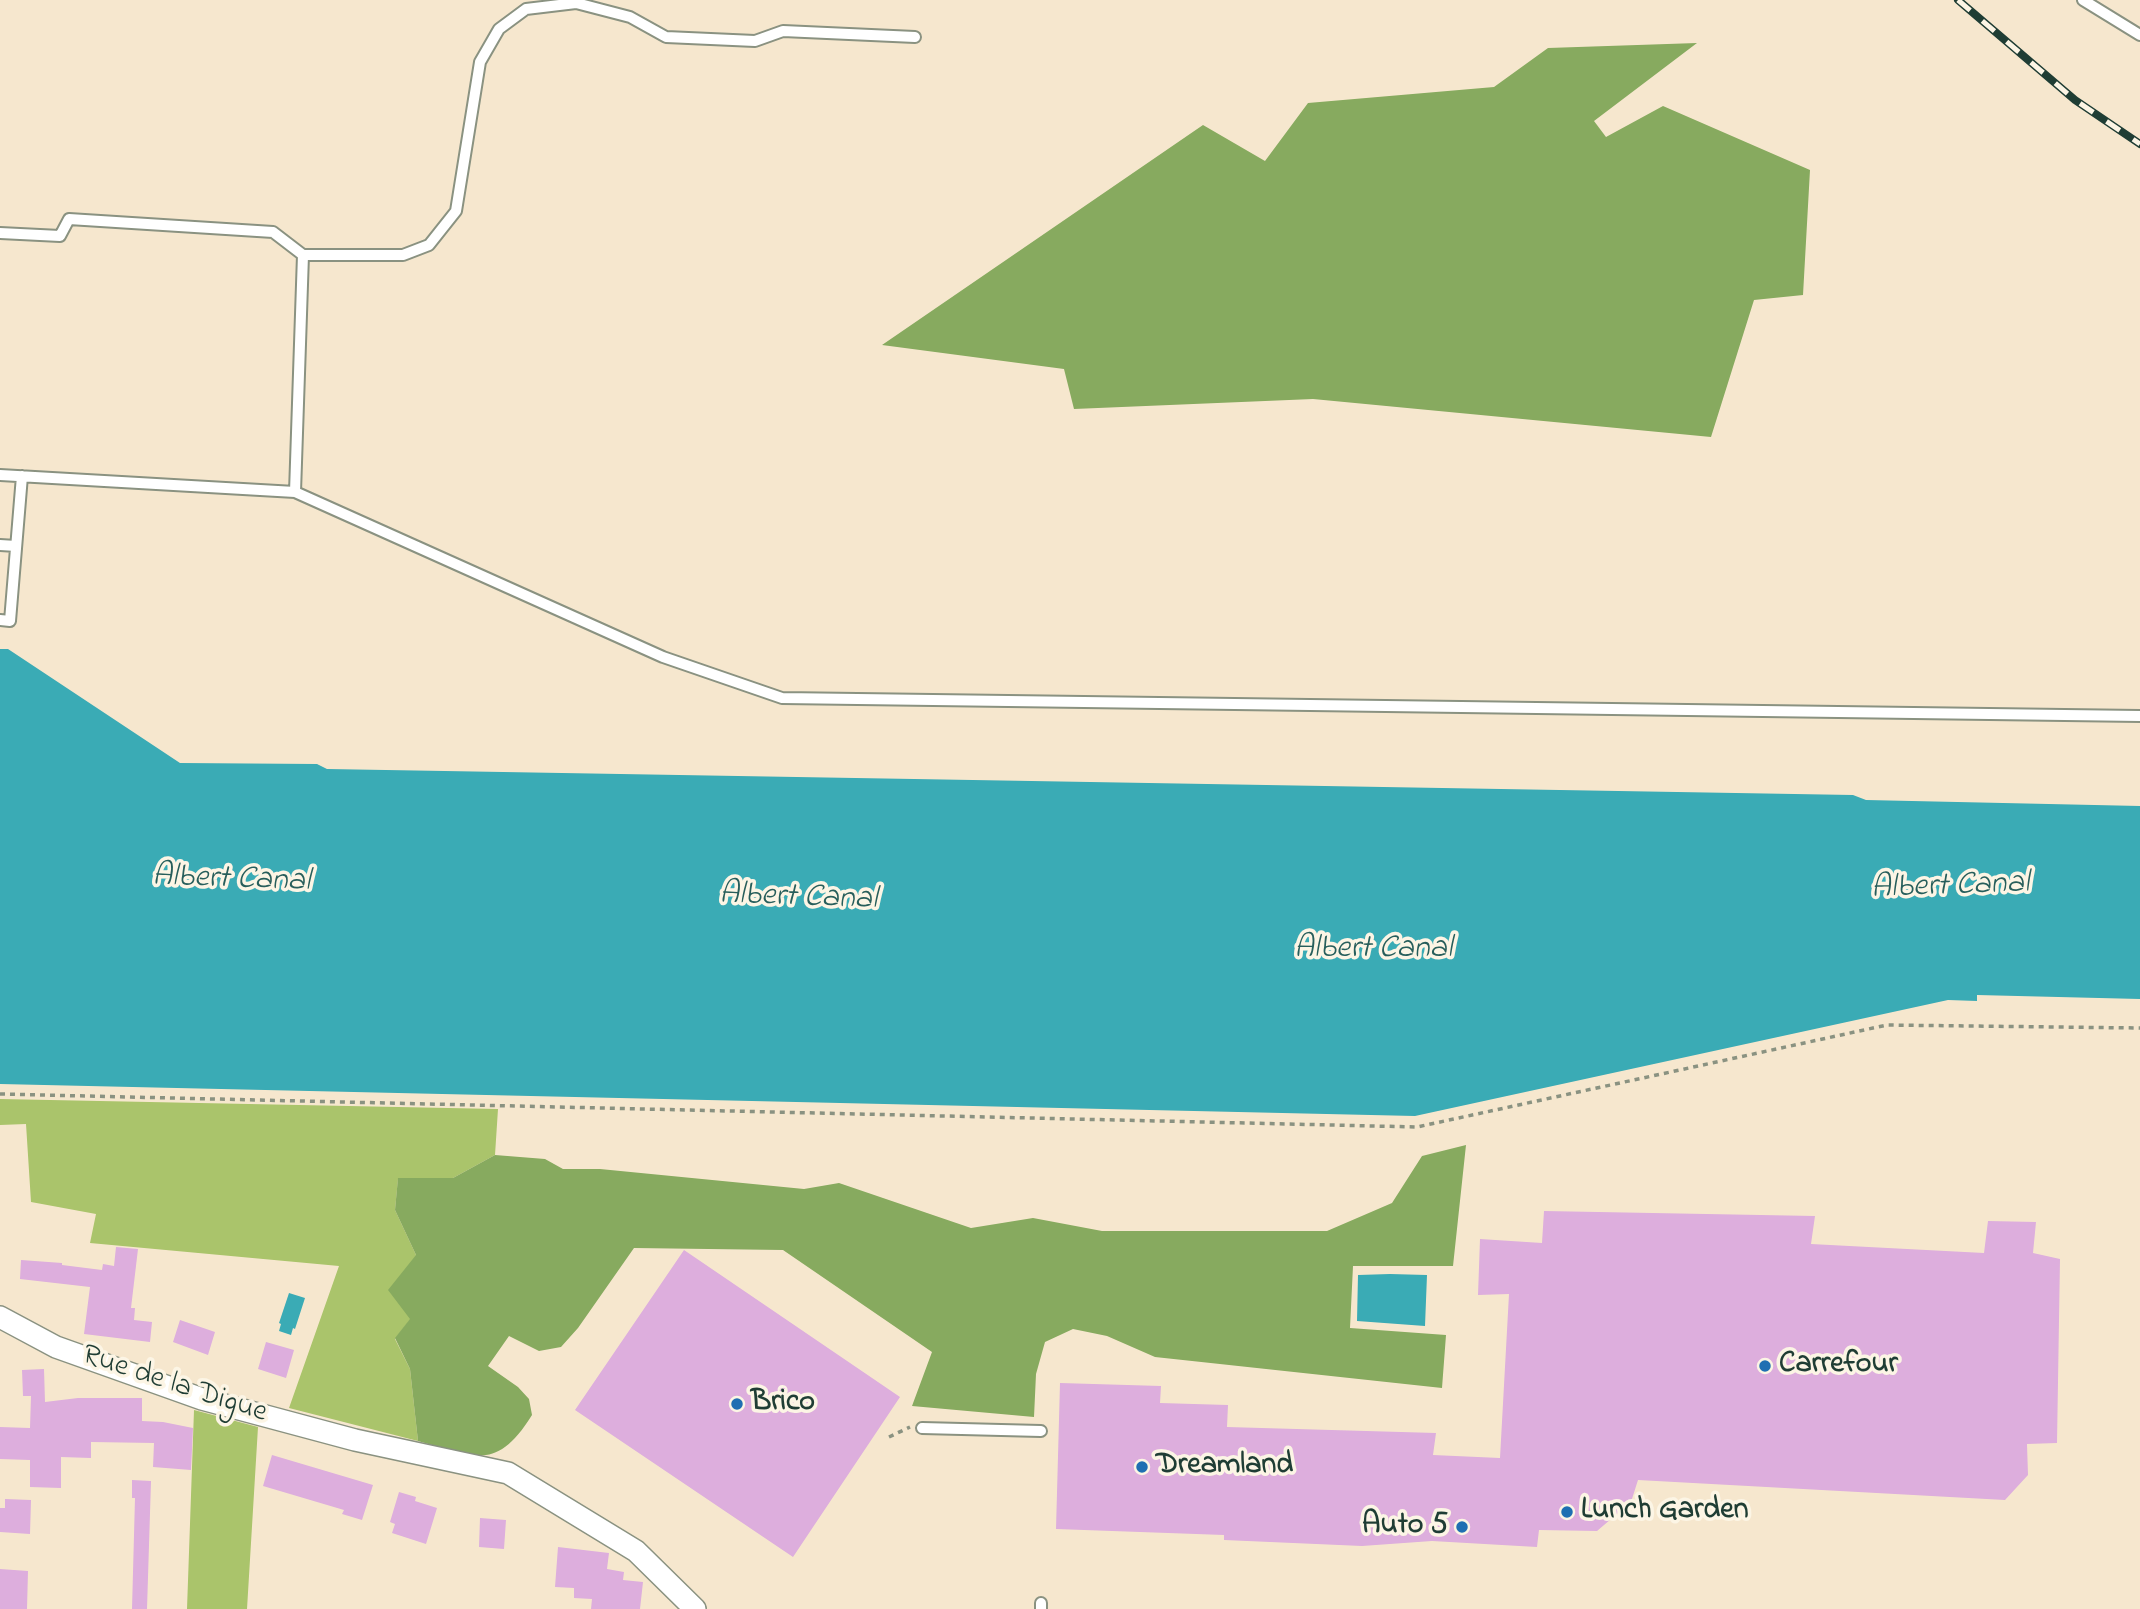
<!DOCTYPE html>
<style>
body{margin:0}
canvas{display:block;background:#f6e7ce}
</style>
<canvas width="2140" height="1609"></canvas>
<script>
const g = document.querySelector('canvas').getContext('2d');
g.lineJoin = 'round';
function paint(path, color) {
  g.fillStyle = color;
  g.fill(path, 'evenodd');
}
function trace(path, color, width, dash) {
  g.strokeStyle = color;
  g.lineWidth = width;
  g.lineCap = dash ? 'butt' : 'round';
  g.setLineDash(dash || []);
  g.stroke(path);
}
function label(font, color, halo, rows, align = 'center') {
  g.font = font + ' "Indie Flower",sans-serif';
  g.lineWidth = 7;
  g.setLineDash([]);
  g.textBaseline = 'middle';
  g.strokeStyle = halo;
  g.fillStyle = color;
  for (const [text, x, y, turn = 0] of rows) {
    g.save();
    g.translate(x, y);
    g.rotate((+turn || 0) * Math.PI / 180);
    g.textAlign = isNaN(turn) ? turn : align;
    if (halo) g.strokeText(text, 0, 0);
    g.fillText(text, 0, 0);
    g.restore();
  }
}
const green = new Path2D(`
 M 0,1099 L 498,1109 L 495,1155 L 453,1178 L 398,1179 L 395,1210 L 416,1255 L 410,1320 L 395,1339 L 410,1369 L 418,1441 L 289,1408 L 339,1266 L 90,1243 L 96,1214 L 31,1202 L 26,1124 L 0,1125 Z
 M 194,1410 L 258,1427 L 247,1609 L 187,1609 Z`);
const forest = new Path2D(`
 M 1697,43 L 1594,121 L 1606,137 L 1663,106 L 1810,170 L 1803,295 L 1754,300 L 1711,437 L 1313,399 L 1074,409 L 1064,369 L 882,345 L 1203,125 L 1265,161 L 1308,103 L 1494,87 L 1548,48 Z
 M 1466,1145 L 1453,1266 L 1353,1266 L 1350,1328 L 1446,1335 L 1442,1388 L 1155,1357 L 1107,1336 L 1073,1329 L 1045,1342 L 1036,1374 L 1034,1417 L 912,1406 L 932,1352 L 783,1250 L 634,1248 L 578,1328 L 561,1347 L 539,1351 L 509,1336 L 488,1366 L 518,1387 L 529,1399 L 532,1415 C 496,1473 474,1456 418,1441 L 410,1369 L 395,1338 L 410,1319 L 388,1290 L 416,1255 L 395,1210 L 398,1178 L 453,1178 L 495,1155 L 545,1159 L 563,1169 L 600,1169 L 804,1189 L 839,1183 L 971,1228 L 1033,1218 L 1102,1231 L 1327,1231 L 1392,1203 L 1422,1156 Z`);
const water = new Path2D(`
 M 0,649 L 8,649 L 180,763 L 317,764 L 327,769 L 1853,795 L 1866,800 L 2140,806 L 2140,999 L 1977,995 L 1977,1001 L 1948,1000 L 1415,1116 L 0,1084 Z
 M 1390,1274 L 1427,1275 L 1425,1326 L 1357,1321 L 1358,1275 Z
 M 289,1293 L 305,1298 L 295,1329 L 293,1328 L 291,1335 L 279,1331 L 281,1324 L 279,1323 Z`);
const building = new Path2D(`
 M 1544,1211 L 1815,1216 L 1811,1244 L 1984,1253 L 1988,1221 L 2036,1222 L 2033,1253 L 2060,1259 L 2057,1443 L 2027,1444 L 2028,1475 L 2005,1500 L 1638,1480 L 1631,1502 L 1597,1531 L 1539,1530 L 1537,1547 L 1432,1541 L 1362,1546 L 1224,1540 L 1224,1535 L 1056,1529 L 1060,1383 L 1161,1386 L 1160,1403 L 1228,1405 L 1227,1427 L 1436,1433 L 1433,1455 L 1500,1458 L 1509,1294 L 1478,1295 L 1480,1239 L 1542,1243 Z
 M 116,1247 L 138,1249 L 131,1308 L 135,1308 L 134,1320 L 152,1322 L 150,1342 L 84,1334 L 90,1287 L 20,1279 L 21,1260 L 62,1263 L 62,1265 L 102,1270 L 103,1264 L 114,1266 Z
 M 684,1250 L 900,1397 L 793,1557 L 575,1410 Z
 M 180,1320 L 215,1332 L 208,1355 L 173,1342 Z
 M 266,1342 L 294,1350 L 286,1378 L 258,1369 Z
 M 44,1369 L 45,1402 L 78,1398 L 142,1398 L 142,1421 L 163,1422 L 193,1428 L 191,1470 L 153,1467 L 154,1443 L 91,1442 L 91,1458 L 61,1457 L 61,1488 L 30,1487 L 30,1460 L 0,1459 L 0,1427 L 30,1428 L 31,1396 L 23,1396 L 22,1370 Z
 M 272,1455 L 373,1485 L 362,1520 L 342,1514 L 344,1510 L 263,1486 Z
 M 132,1480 L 151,1481 L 147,1609 L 132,1609 L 135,1498 L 132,1498 Z
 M 399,1492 L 416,1497 L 415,1501 L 437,1508 L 426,1544 L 392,1533 L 395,1524 L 390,1522 Z
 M 5,1499 L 31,1500 L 30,1534 L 0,1532 L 0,1508 L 5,1508 Z
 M 480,1518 L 506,1520 L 504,1549 L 479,1547 Z
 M 558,1547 L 609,1553 L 607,1569 L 624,1572 L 623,1580 L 643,1582 L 640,1609 L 591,1609 L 592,1599 L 574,1598 L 574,1588 L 555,1587 Z
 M 0,1569 L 28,1571 L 27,1609 L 0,1609 Z`);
const path = new Path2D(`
 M 0,1094 L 1417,1127 L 1887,1025 L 2140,1028
 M 889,1437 L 910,1427`);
const service = new Path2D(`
 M 2083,0 L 2140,35
 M 0,233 L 60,236 L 69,219 L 273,232 L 303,255
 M 0,475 L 295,492 L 663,657 L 782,698 L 2140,716
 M 295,492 L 303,255 L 403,255 L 429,245 L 456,211 L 480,62 L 499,29 L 526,9 L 576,3 L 630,17 L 666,37 L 755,41 L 783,31 L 915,37
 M 0,545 L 16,546
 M 0,620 L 10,621 L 22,476
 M 922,1428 L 1041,1431
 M 1041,1609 L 1041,1603`);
const minor = new Path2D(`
 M 0,1317 L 56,1347 L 202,1399 L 355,1440 L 508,1473 L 636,1551 L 695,1609`);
const rail = new Path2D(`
 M 1958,0 L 2075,100 L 2140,144`);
const markers = [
 [1765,1366,7,"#1f6fb2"],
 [737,1404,7,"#1f6fb2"],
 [1142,1467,7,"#1f6fb2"],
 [1567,1512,7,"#1f6fb2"],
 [1462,1527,7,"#1f6fb2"]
];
const poiNames = [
 ["Carrefour",1779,1366],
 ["Brico",751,1404],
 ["Dreamland",1156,1467],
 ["Lunch Garden",1581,1512],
 ["Auto 5",1448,1527,"right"]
];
const streetNames = [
 ["Rue de la Digue",174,1386,18]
];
const waterNames = [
 ["Albert Canal",231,881,2],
 ["Albert Canal",1950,888,-2],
 ["Albert Canal",798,899,2],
 ["Albert Canal",1373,951]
];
paint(green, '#aac46b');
paint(forest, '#87aa5f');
paint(water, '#3aabb5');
paint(building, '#ddaedd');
trace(service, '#8a9281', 14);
trace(minor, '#8a9281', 24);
trace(path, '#8a9281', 3.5, [5, 5]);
trace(service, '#fff', 10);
trace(minor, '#fff', 21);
trace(rail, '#1f3d34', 8);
trace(rail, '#fcf5e5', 5, [16]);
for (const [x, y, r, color] of markers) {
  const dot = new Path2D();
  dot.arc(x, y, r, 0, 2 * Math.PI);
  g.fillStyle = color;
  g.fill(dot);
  trace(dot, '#fcf5e5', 2.5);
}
label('bold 30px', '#1f3d34', '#fcf5e5', poiNames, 'left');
label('30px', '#1f3d34', '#fcf5e5', streetNames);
label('italic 32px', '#275e5b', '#fcf5e5', waterNames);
</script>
